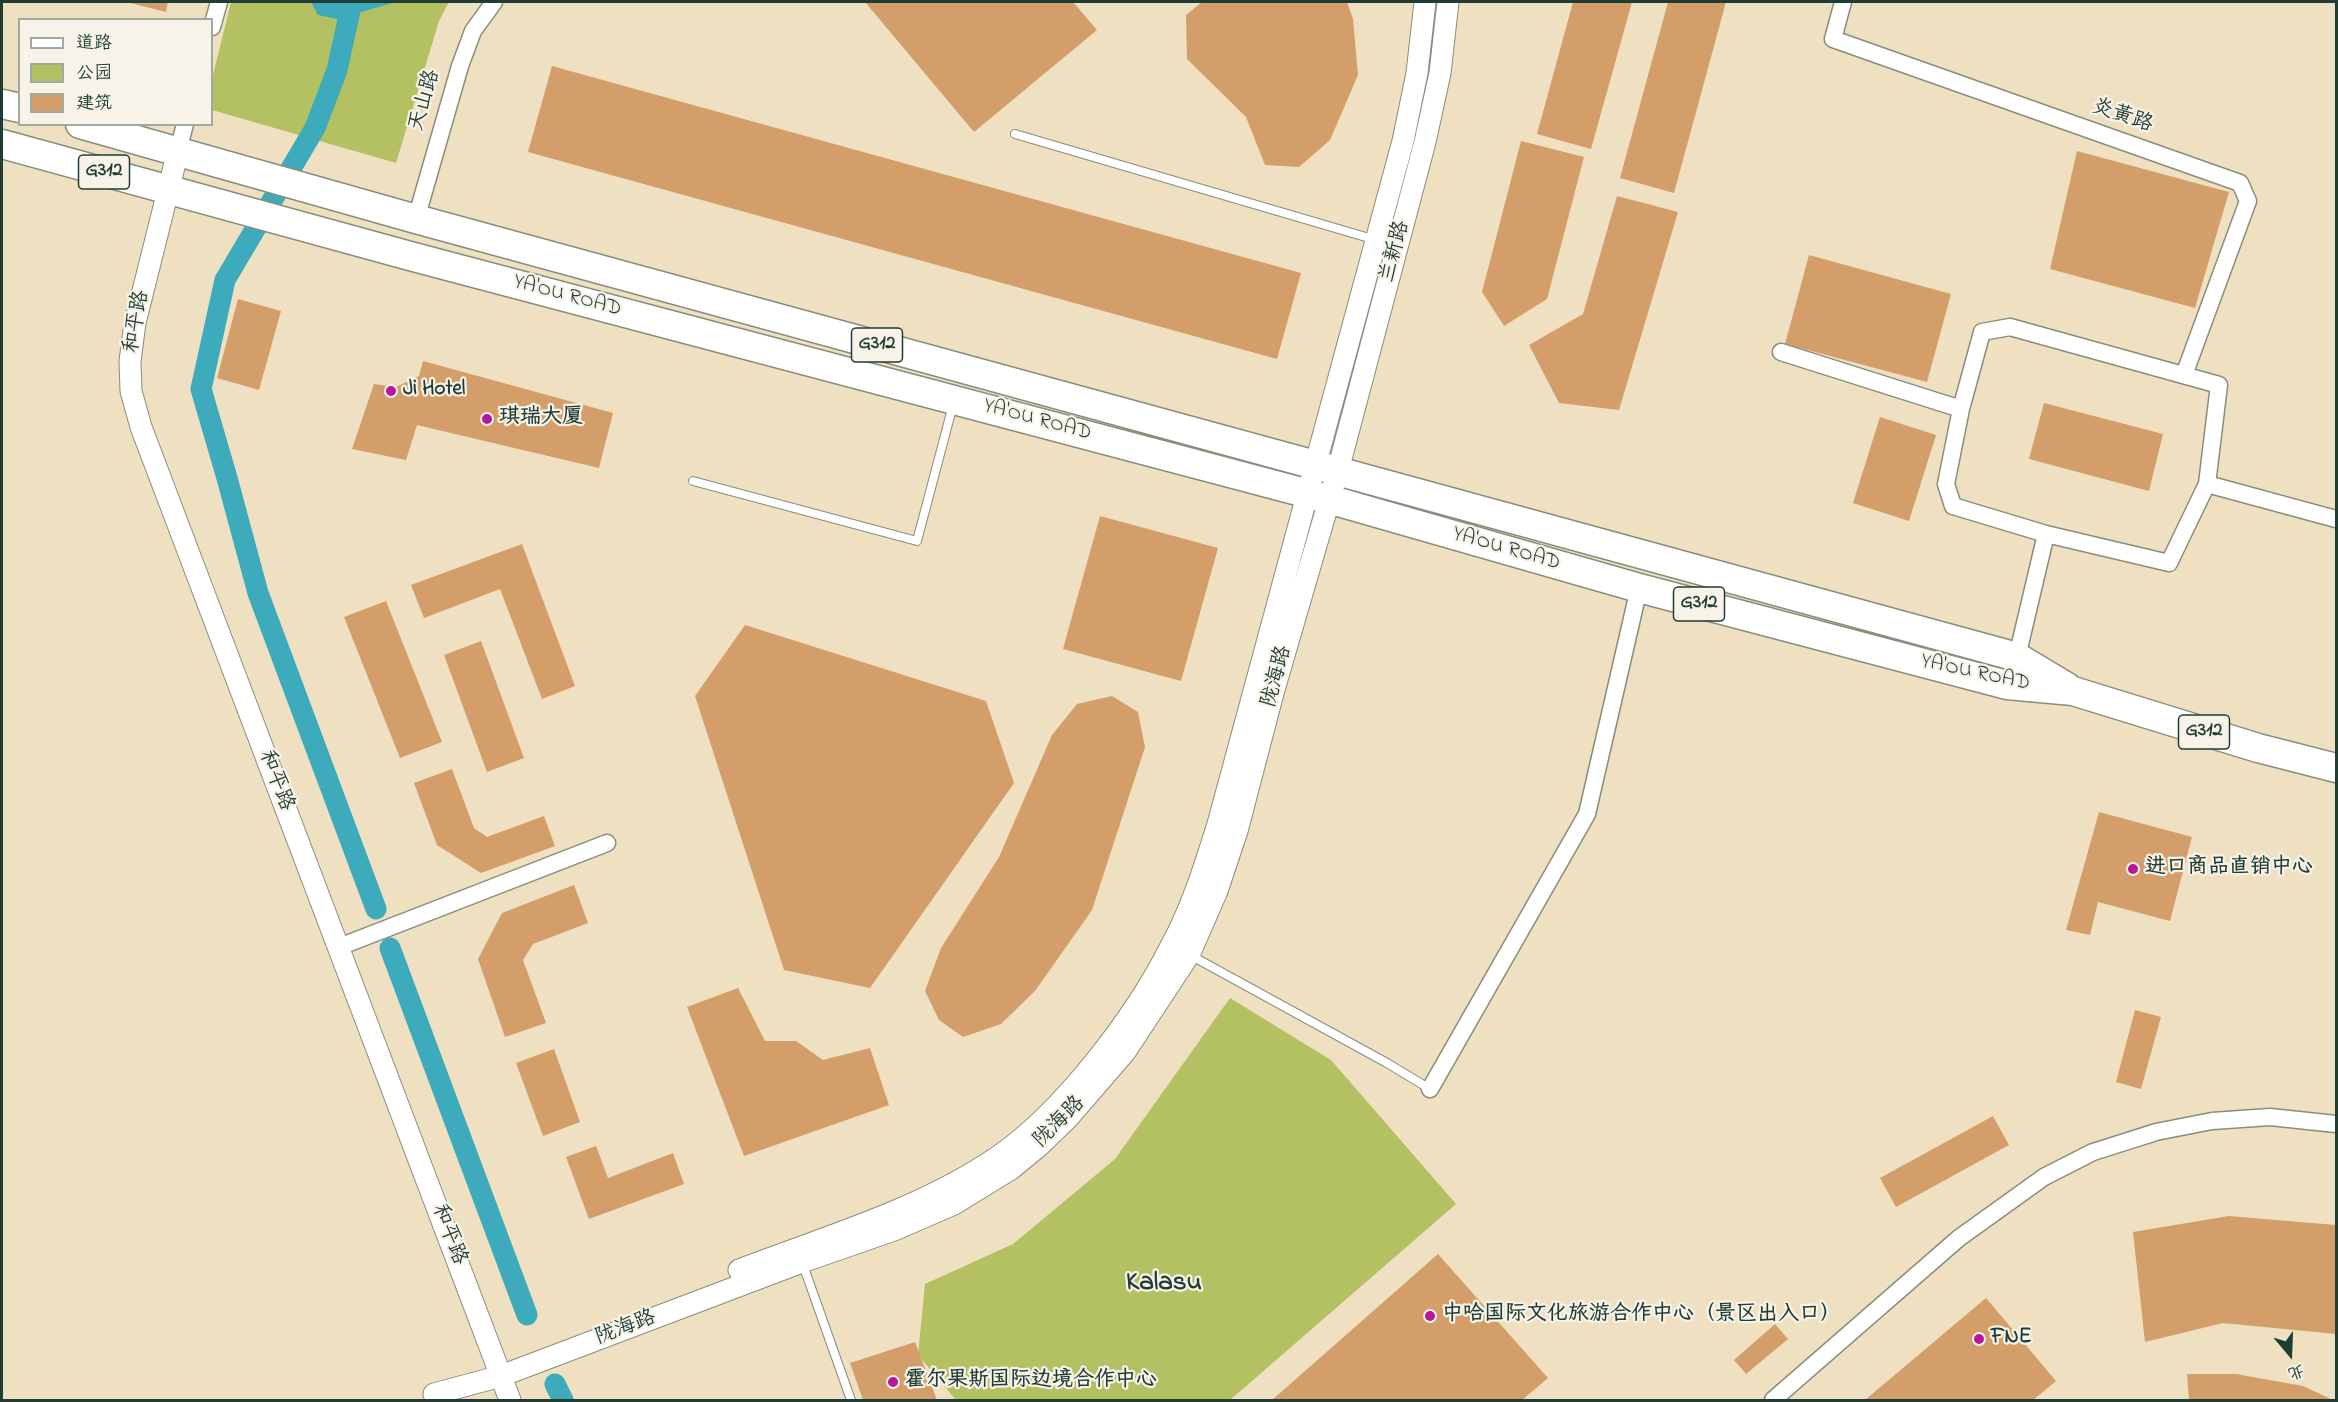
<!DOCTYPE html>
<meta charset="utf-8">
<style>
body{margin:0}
#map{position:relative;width:2338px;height:1402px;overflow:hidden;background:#efe0c2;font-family:"Indie Flower","LXGW WenKai TC",sans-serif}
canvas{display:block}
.frame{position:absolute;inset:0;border:3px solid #1f3d34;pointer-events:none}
.legend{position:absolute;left:18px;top:18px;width:195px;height:108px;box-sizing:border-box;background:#f7f3e8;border:2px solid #a1aaa0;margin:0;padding:8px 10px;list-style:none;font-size:18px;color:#1f3d34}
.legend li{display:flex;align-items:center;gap:12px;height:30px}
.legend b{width:30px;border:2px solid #a1aaa0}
.north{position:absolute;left:2260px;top:1324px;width:60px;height:60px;-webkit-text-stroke:4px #f7f3e8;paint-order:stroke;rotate:161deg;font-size:16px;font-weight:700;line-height:24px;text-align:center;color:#1f3d34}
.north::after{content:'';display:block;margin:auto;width:21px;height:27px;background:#1f3d34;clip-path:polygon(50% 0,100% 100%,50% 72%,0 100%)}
</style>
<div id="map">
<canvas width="2338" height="1402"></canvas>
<div class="frame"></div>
<ul class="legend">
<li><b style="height:8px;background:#fff"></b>道路</li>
<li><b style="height:16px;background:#b3c163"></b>公园</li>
<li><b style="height:16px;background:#d39e69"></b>建筑</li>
</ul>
<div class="north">北</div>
</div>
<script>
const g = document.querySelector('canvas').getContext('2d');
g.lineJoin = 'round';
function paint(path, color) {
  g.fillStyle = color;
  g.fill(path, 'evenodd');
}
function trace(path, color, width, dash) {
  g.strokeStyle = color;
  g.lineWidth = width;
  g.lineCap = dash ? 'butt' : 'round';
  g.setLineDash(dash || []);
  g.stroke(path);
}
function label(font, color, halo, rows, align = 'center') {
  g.font = font + ' "Indie Flower","LXGW WenKai TC",sans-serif';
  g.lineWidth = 4.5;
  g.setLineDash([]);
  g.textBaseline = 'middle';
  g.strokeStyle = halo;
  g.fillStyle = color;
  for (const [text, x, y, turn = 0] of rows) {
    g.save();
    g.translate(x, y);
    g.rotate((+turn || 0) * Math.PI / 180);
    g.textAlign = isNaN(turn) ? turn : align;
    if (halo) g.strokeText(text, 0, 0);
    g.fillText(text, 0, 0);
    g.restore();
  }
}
const green = new Path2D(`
 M 231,2 L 449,2 L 439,21 L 396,163 L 212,110 L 212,79 Z
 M 1230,998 L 1331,1060 L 1456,1204 L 1230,1400 L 956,1400 L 918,1355 L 925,1284 L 1013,1244 L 1115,1159 Z`);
const water = new Path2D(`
 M 311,2 L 396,2 L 337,19 L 318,15 Z`);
const canal = new Path2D(`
 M 352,2 L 337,70 L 315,128 L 225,280 L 201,389 L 227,478 L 258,593 L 376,909
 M 390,948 L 527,1315
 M 555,1384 L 563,1400`);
const building = new Path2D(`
 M 126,2 L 168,2 L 166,12 Z
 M 865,2 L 1073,2 L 1097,30 L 974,132 Z
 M 1202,2 L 1347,2 L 1353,19 L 1358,75 L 1330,140 L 1299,167 L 1265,165 L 1246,117 L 1187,59 L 1186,15 Z
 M 1573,2 L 1632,2 L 1591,149 L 1537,134 Z
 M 1668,2 L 1726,2 L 1674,193 L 1620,178 Z
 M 552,66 L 1301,273 L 1277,359 L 528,152 Z
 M 1521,141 L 1584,157 L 1547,299 L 1504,326 L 1482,292 Z
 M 2077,151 L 2229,192 L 2195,308 L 2050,269 Z
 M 1617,196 L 1678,212 L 1619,410 L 1559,403 L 1529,345 L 1583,314 Z
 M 1809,255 L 1951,294 L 1927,382 L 1785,344 Z
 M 238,299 L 281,311 L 259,390 L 217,378 Z
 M 423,361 L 613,413 L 599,468 L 417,425 L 406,460 L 352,449 L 374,384 L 396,387 L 419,376 Z
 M 2044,403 L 2163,434 L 2149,491 L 2029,459 Z
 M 1880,417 L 1936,435 L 1909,521 L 1853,503 Z
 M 1100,516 L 1218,548 L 1181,681 L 1063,649 Z
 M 522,544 L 575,686 L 542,699 L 500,589 L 424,618 L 411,585 Z
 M 386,601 L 442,742 L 400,758 L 344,617 Z
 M 745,625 L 986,701 L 1014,783 L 870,988 L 784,970 L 695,696 Z
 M 481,641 L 524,758 L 487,772 L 444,655 Z
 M 1112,696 L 1138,712 L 1145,747 L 1092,910 L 1035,991 L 1001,1024 L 963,1037 L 939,1020 L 925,991 L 941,948 L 999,857 L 1052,735 L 1077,704 Z
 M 452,769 L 474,828 L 487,837 L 544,816 L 555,846 L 481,873 L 437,845 L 414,783 Z
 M 2099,812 L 2192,837 L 2170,921 L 2098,902 L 2090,935 L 2066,930 Z
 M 574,885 L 588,923 L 533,944 L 523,960 L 546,1023 L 505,1037 L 478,959 L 502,913 Z
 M 738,988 L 765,1041 L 796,1041 L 823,1060 L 870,1048 L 889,1105 L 744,1156 L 687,1007 Z
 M 2135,1010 L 2161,1017 L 2141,1089 L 2116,1082 Z
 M 554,1049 L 580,1122 L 543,1136 L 516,1063 Z
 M 1993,1116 L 2009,1145 L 1896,1207 L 1880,1178 Z
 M 596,1146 L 608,1178 L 673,1153 L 684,1184 L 589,1219 L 566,1157 Z
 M 2229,1216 L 2336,1225 L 2336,1334 L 2223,1323 L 2145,1342 L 2133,1232 Z
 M 1438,1254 L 1548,1378 L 1522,1400 L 1272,1400 Z
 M 1986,1298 L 2056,1381 L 2033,1400 L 1865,1400 Z
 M 1775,1324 L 1788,1339 L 1746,1374 L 1734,1360 Z
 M 915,1342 L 937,1400 L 863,1400 L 850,1363 Z
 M 2187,1374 L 2236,1374 L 2303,1386 L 2333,1400 L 2189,1400 Z`);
const service = new Path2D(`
 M 1015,134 L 1376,240 L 1398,244
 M 693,481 L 917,541 L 953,405
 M 1190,955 L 1387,1063 L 1430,1089
 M 802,1262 L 851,1400`);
const minor = new Path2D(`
 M 1843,2 L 1833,39 L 2240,183 L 2248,201 L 2184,375
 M 212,27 L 219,2
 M 178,151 L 185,124
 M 416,219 L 460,66 L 473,31 L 494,2
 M 1781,352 L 1961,409 L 1946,484 L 1953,506 L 2046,534 L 2169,563 L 2207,484
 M 1961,409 L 1982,332 L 2010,327 L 2219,385 L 2207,484 L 2336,519
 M 2017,657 L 2046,534
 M 339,947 L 607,843
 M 1430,1089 L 1587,814 L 1639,588
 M 1773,1400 L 1959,1238 L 2044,1177 L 2093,1152 L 2156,1132 L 2212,1121 L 2270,1117 L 2336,1124`);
const tertiary = new Path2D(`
 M 178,151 L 135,323 L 130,361 L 131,391 L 141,427 L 510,1400
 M 739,1270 C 825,1237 919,1210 996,1158 C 1062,1113 1135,1018 1171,946 C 1192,908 1205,865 1218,824 L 1403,141 L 1417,73 L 1425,2
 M 434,1394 L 501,1376 L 802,1262 L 894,1230 L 954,1204 L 1011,1169 L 1039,1146 L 1068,1118 L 1125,1052 L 1189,955 L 1217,891 L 1237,831 L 1273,693 L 1338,470 L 1425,142 L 1440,73 L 1448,2`);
const trunk = new Path2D(`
 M 2,104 L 20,108
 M 80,124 L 416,219 L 2017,657 L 2067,687
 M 2,144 L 410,256 L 1328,499 L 1639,588 L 2007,685 L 2073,691 L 2258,748 L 2336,768`);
const markers = [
 [391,391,6,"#b5179e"],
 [487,419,6,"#b5179e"],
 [2133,869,6,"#b5179e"],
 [1430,1316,6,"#b5179e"],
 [1979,1339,6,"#b5179e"],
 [893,1382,6,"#b5179e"]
];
const shields = [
 [104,172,51],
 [877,345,51],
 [1699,604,51],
 [2204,732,51]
];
const shieldNames = [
 ["G312",104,172],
 ["G312",877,345],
 ["G312",1699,604],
 ["G312",2204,732]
];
const streetNames = [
 ["天山路",426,101,-74],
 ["炎黄路",2122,117,19],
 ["兰新路",1396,252,-75],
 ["YA'OU ROAD",567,297,15],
 ["和平路",138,322,-80],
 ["YA'OU ROAD",1037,421,15],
 ["YA'OU ROAD",1506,550,16],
 ["YA'OU ROAD",1975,674,12],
 ["陇海路",1278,677,-75],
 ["和平路",275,781,69],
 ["陇海路",1060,1123,-45],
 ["和平路",448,1235,69],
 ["陇海路",626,1329,-21]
];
const poiNames = [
 ["Ji Hotel",403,391],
 ["琪瑞大厦",499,419],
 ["进口商品直销中心",2145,869],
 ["中哈国际文化旅游合作中心（景区出入口）",1442,1316],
 ["FNE",1991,1339],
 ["霍尔果斯国际边境合作中心",905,1382]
];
const districtNames = [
 ["Kalasu",1164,1285]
];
paint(green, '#b3c163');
paint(water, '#3dabbc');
trace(canal, '#3dabbc', 21);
paint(building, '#d39e69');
trace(service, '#878e7b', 10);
trace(minor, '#878e7b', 19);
trace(tertiary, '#878e7b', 23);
trace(trunk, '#878e7b', 31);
trace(service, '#fff', 8);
trace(minor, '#fff', 16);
trace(tertiary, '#fff', 21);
trace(trunk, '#fff', 28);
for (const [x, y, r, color] of markers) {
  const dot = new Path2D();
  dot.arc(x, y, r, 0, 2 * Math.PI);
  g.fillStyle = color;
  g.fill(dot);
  trace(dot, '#f7f3e8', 2);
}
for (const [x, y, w] of shields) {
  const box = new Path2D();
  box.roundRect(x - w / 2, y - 17, w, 34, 4.5);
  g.fillStyle = '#f7f3e8';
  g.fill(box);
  trace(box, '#1f3d34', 1.5);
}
label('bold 20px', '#1f3d34', null, shieldNames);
label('21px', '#1f3d34', '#f7f3e8', streetNames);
label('bold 21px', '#1f3d34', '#f7f3e8', poiNames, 'left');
label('bold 27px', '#1f3d34', '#f7f3e8', districtNames);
</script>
